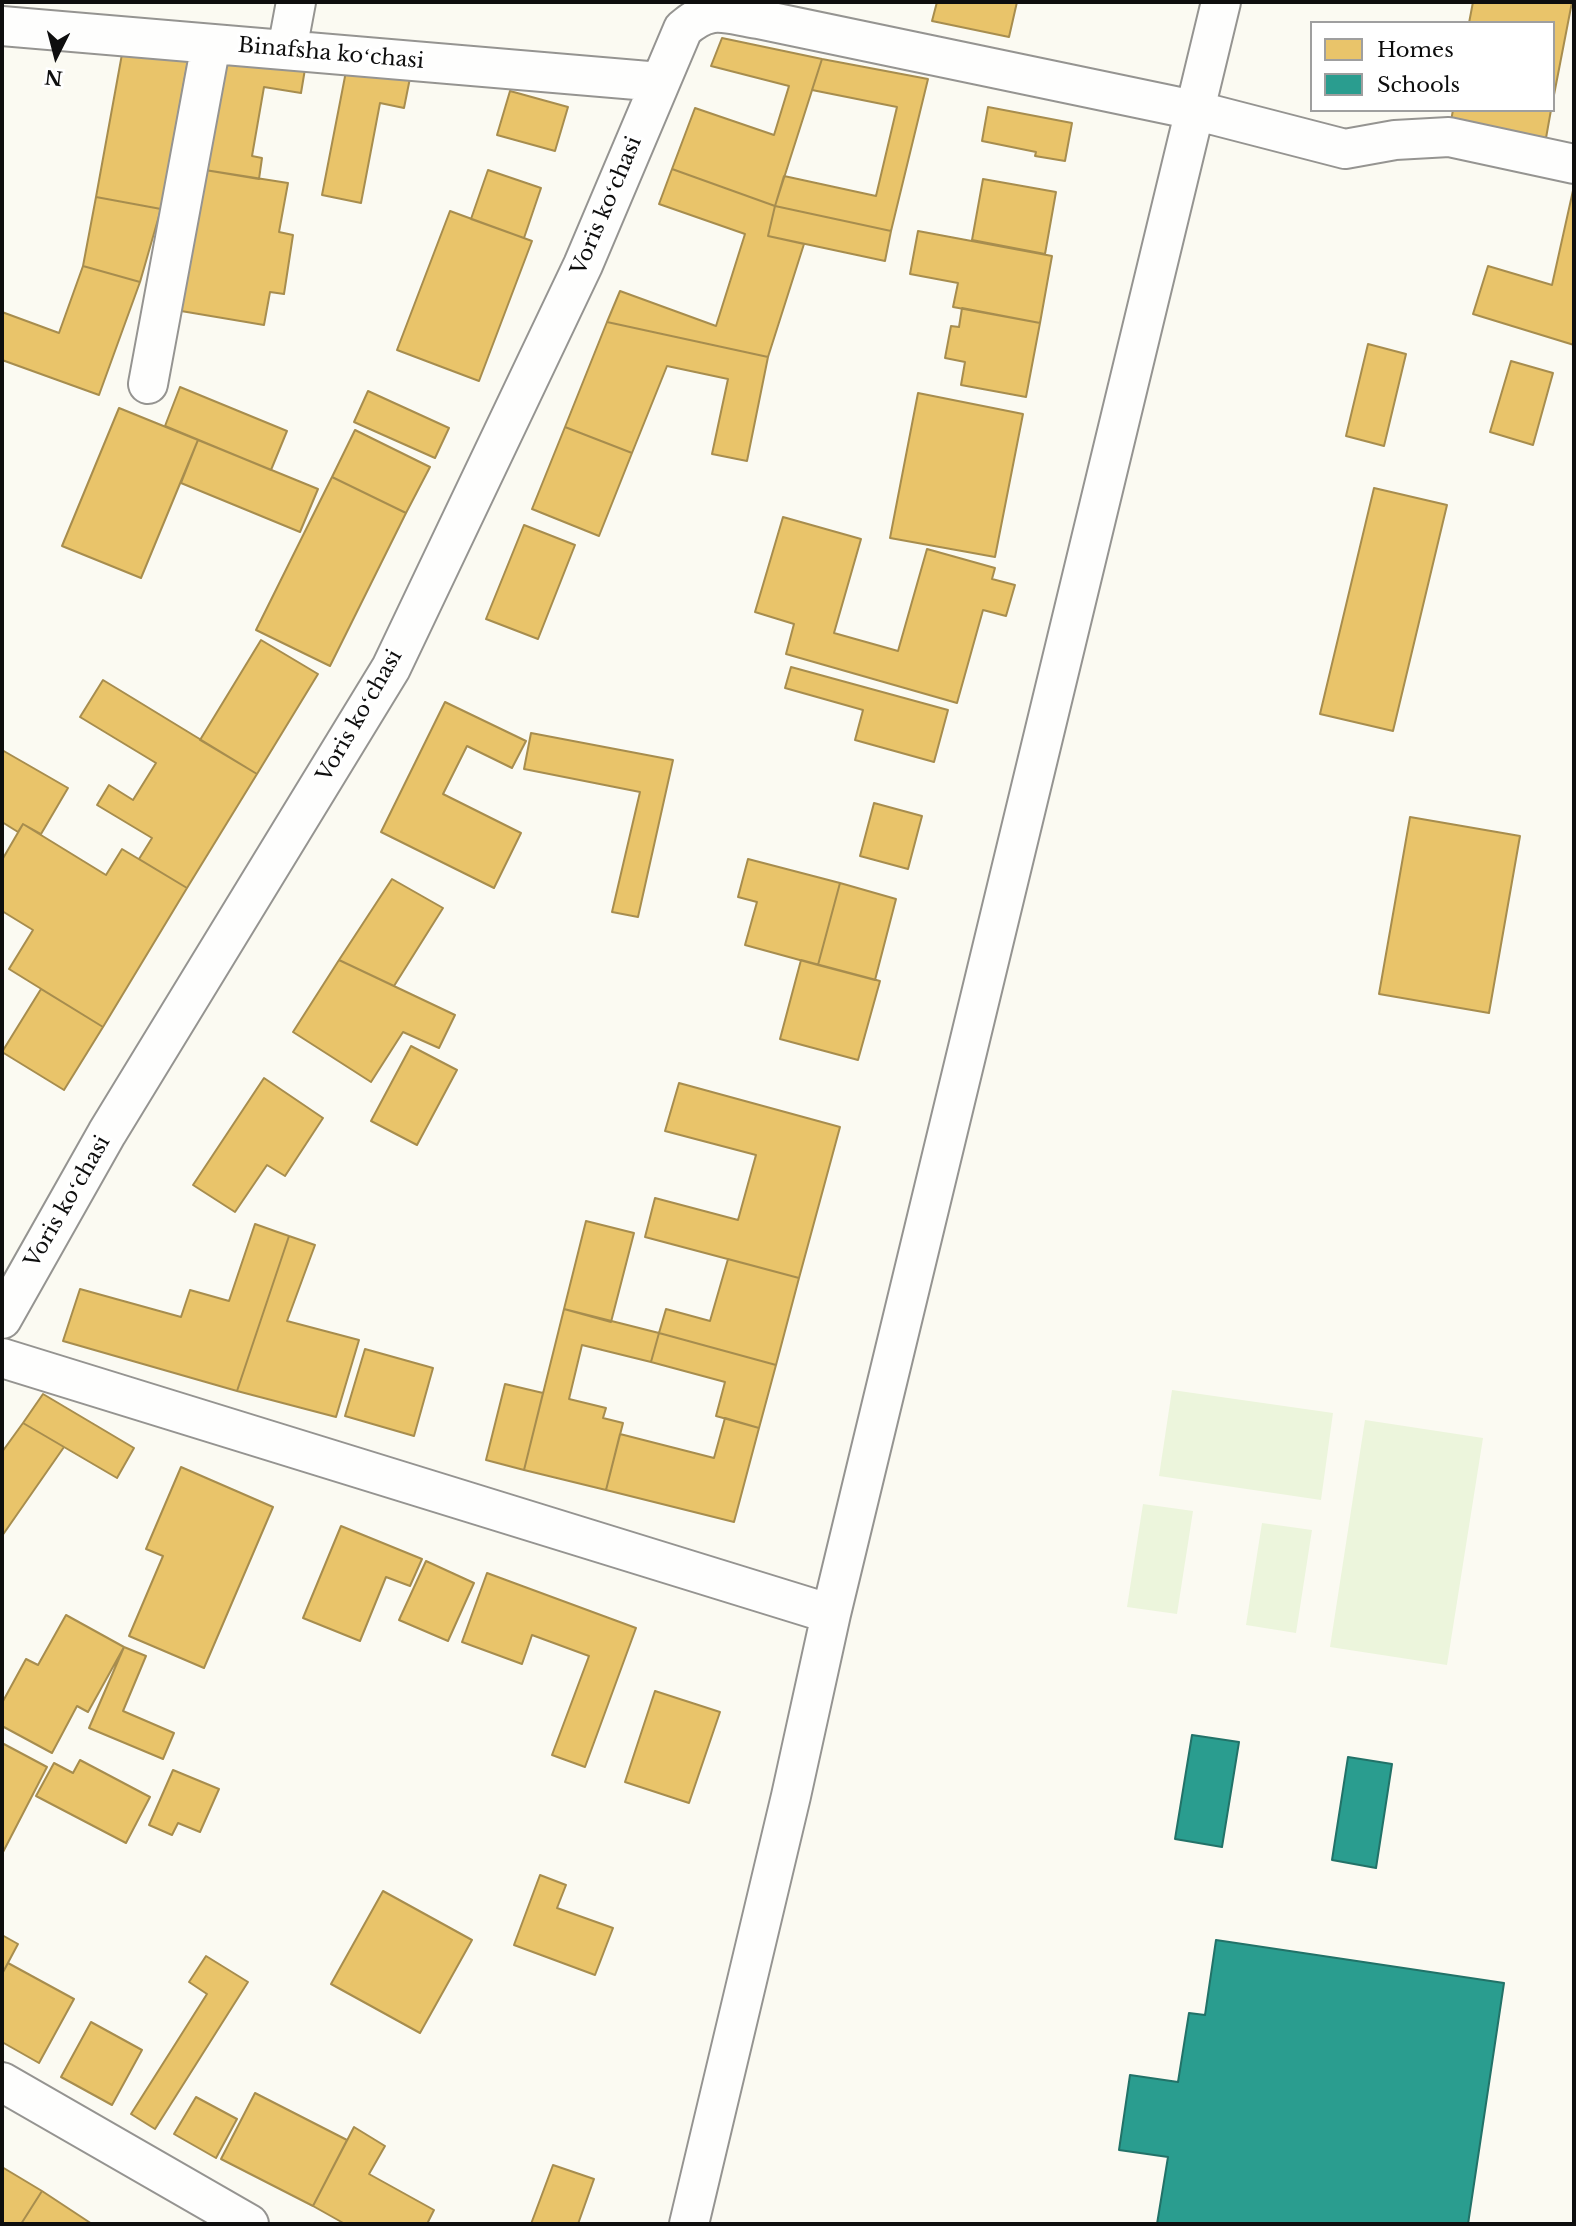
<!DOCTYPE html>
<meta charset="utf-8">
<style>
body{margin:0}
#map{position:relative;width:1576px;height:2226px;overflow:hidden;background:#fbfaf2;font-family:"Libre Baskerville",serif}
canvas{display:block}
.frame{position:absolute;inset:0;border:4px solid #0e0e0e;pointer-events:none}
.legend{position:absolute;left:1310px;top:21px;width:245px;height:91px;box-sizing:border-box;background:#fff;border:2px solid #9f9f9f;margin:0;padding:9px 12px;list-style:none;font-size:21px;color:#0e0e0e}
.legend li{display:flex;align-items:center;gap:14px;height:35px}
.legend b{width:35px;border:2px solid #9f9f9f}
.north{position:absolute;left:21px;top:21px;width:70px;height:70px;-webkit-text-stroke:5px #fff;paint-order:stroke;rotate:186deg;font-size:19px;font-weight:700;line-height:28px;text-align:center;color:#0e0e0e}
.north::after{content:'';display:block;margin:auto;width:24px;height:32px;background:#0e0e0e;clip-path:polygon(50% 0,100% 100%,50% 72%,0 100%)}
</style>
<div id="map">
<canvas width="1576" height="2226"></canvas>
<div class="frame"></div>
<ul class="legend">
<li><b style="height:19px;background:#e9c46a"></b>Homes</li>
<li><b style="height:19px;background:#2a9d8f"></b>Schools</li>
</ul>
<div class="north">N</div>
</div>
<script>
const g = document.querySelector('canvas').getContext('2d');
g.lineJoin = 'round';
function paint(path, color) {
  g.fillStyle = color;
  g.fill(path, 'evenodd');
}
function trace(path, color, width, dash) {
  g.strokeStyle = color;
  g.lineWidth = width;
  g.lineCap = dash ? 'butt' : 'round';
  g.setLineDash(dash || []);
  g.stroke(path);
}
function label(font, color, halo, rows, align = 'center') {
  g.font = font + ' "Libre Baskerville",serif';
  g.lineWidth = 7;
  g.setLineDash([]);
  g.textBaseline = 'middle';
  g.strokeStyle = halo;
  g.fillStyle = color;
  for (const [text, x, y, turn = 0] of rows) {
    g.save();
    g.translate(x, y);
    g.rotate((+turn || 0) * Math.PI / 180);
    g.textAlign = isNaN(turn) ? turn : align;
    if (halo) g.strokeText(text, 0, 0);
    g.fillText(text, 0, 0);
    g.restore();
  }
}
const pitch = new Path2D(`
 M 1172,1390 L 1333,1413 L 1321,1500 L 1159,1476 Z
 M 1365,1420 L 1483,1438 L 1447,1665 L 1330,1647 Z
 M 1143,1504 L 1193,1511 L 1177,1614 L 1127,1607 Z
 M 1262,1523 L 1312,1530 L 1296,1633 L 1246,1625 Z`);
const homes = new Path2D(`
 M 937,2 L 1017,2 L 1009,37 L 932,21 Z
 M 1473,2 L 1572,2 L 1553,100 L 1553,23 L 1469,23 Z
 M 722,38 L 822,59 L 775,206 L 672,169 L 695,108 L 774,135 L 789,86 L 711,66 Z
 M 124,43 L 189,55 L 161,209 L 96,197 Z
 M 225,49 L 306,63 L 301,93 L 264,87 L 252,156 L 262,158 L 259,179 L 205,170 Z
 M 822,59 L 928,79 L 891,231 L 775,206 L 784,176 L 876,196 L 897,107 L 812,90 Z
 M 348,61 L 411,73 L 404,108 L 380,103 L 361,203 L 322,195 Z
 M 510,91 L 568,107 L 555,151 L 497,135 Z
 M 988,107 L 1072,123 L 1065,161 L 1035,156 L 1036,152 L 982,141 Z
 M 1453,110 L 1551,110 L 1546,138 L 1451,121 Z
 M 672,169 L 775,206 L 768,236 L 804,244 L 768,357 L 607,322 L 620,291 L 716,326 L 745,234 L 659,204 Z
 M 205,170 L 288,183 L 279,232 L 293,235 L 284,294 L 270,292 L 264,325 L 181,311 Z
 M 488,170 L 541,188 L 524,238 L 471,219 Z
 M 983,179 L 1056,192 L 1045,254 L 972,240 Z
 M 1574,186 L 1574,345 L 1473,314 L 1488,266 L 1552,285 Z
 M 96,197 L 161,209 L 140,282 L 83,266 Z
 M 775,206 L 891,231 L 885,261 L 768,236 Z
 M 450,211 L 532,241 L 479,381 L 397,350 Z
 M 918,231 L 1052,256 L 1040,323 L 953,307 L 958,283 L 910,274 Z
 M 83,266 L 140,282 L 99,395 L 2,360 L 2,312 L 59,333 Z
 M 962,308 L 1040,323 L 1026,397 L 961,385 L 965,362 L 945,358 L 951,326 L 959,327 Z
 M 607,322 L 768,357 L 747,461 L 712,454 L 728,379 L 667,366 L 632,453 L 565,427 Z
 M 1368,344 L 1406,354 L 1384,446 L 1346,436 Z
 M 1511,361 L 1553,373 L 1533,445 L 1490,432 Z
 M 180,387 L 287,431 L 271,470 L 165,426 Z
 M 368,391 L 449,428 L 435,458 L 354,422 Z
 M 918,393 L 1023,414 L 995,557 L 890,538 Z
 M 119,408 L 198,440 L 141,578 L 62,546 Z
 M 565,427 L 632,453 L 599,536 L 532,509 Z
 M 355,430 L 430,467 L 406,513 L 332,477 Z
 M 198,440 L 318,489 L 300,532 L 181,483 Z
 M 332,477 L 406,513 L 330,666 L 256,630 Z
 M 1374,488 L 1447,505 L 1393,731 L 1320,714 Z
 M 783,517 L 861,539 L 834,633 L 898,651 L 927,549 L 995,568 L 992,579 L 1015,585 L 1006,616 L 983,610 L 957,703 L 786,654 L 794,624 L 755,612 Z
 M 524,525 L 575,545 L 538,639 L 486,619 Z
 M 261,640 L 318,674 L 257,774 L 200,740 Z
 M 791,667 L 948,710 L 934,762 L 855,740 L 863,710 L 785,688 Z
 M 103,680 L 257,774 L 187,888 L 139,859 L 152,838 L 97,805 L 109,785 L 133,800 L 156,763 L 80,717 Z
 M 445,702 L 526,741 L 512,768 L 467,746 L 443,794 L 521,833 L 494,888 L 381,832 Z
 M 531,733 L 673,760 L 638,917 L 612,912 L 640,792 L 524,769 Z
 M 2,750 L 68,788 L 41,834 L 23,824 L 18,832 L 2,822 Z
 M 874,803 L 922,816 L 908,869 L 860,856 Z
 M 1410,817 L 1520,836 L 1489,1013 L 1379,994 Z
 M 23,824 L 106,875 L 122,849 L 187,888 L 103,1027 L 9,969 L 33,930 L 2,911 L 2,860 Z
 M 748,859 L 840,883 L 818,965 L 745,945 L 757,902 L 738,897 Z
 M 392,879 L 443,908 L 394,986 L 339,960 Z
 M 840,883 L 896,899 L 875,980 L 818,965 Z
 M 339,960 L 455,1015 L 439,1048 L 403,1032 L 371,1082 L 293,1032 Z
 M 801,960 L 880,981 L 858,1060 L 780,1039 Z
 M 41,989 L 103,1027 L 64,1090 L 2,1052 Z
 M 411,1046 L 457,1070 L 417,1145 L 371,1121 Z
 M 264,1078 L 323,1118 L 285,1176 L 267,1165 L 235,1212 L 193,1185 Z
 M 679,1083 L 840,1127 L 799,1278 L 645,1237 L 655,1198 L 738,1220 L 756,1155 L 665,1131 Z
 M 586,1221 L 634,1233 L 611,1322 L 564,1309 Z
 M 255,1224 L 289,1236 L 237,1391 L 63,1341 L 80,1289 L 181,1317 L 190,1290 L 229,1301 Z
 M 289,1236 L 315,1245 L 287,1321 L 359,1340 L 336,1417 L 237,1391 Z
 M 728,1259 L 799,1278 L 776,1365 L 659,1333 L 666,1309 L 710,1321 Z
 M 564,1309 L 659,1333 L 651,1362 L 582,1345 L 569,1399 L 606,1408 L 603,1418 L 623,1423 L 606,1490 L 524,1470 Z
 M 659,1333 L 776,1365 L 759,1428 L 716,1416 L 725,1382 L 651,1362 Z
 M 365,1349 L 433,1368 L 414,1436 L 345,1416 Z
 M 505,1384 L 543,1393 L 524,1470 L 486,1460 Z
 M 43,1394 L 134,1448 L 117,1478 L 23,1423 Z
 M 725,1418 L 759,1428 L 734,1522 L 606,1490 L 620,1434 L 714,1458 Z
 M 23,1423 L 64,1447 L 2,1536 L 2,1452 Z
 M 181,1467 L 273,1507 L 204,1668 L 129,1636 L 163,1556 L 146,1549 Z
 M 341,1526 L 422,1559 L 410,1586 L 386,1577 L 360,1641 L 303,1618 Z
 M 426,1561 L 474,1583 L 448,1641 L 399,1620 Z
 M 487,1573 L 636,1628 L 585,1767 L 552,1755 L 589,1656 L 532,1635 L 522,1664 L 462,1642 Z
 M 66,1615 L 124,1647 L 88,1712 L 77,1706 L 52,1753 L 2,1726 L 2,1703 L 26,1659 L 38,1665 Z
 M 124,1647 L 146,1656 L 123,1711 L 174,1733 L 163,1759 L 89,1728 Z
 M 655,1691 L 720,1712 L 689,1803 L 625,1782 Z
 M 2,1743 L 47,1767 L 2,1854 Z
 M 80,1760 L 150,1797 L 126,1843 L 36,1796 L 54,1763 L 73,1773 Z
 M 173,1770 L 219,1789 L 200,1832 L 178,1823 L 172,1835 L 149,1825 Z
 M 540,1875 L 566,1885 L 557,1908 L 613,1928 L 595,1975 L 514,1945 Z
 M 383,1891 L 472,1940 L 420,2033 L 331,1984 Z
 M 2,1935 L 18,1944 L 2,1974 Z
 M 206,1956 L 248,1982 L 155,2129 L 131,2114 L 207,1994 L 189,1982 Z
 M 8,1963 L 74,1999 L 39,2063 L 2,2042 L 2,1974 Z
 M 91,2022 L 142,2050 L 112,2105 L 61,2077 Z
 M 255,2093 L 347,2140 L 313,2206 L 221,2159 Z
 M 196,2097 L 237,2119 L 216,2158 L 174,2134 Z
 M 354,2127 L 385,2146 L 369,2174 L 434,2210 L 427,2224 L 345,2224 L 313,2206 Z
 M 553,2165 L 594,2179 L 578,2224 L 531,2224 Z
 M 2,2167 L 42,2191 L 21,2224 L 2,2224 Z
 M 42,2191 L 92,2224 L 21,2224 Z`);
const schools = new Path2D(`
 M 1192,1735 L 1239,1742 L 1222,1847 L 1175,1839 Z
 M 1348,1757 L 1392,1764 L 1376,1868 L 1332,1860 Z
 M 1216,1940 L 1504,1983 L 1468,2224 L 1157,2224 L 1168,2157 L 1119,2150 L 1130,2075 L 1178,2082 L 1189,2013 L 1205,2015 Z`);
const minor = new Path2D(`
 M 2,26 L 660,82
 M 287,50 L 296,2
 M 148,384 L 211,44
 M 2,1319 L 107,1133 L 391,668 L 583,265 L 683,29 C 711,4 725,14 758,19 L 1194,110 L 1345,149 L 1395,140 L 1449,137 L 1574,164
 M 2,1358 L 831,1614
 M 2,2082 L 249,2224
 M 689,2224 L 791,1796 L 831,1614 L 1221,2`);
const streetNames = [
 ["Binafsha koʻchasi",331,54,5],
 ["Voris koʻchasi",607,206,-67],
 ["Voris koʻchasi",360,716,-60],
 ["Voris koʻchasi",68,1202,-60]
];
paint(pitch, '#ecf5dc');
paint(homes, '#e9c46a');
trace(homes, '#a78d4e', 2);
paint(schools, '#2a9d8f');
trace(schools, '#227268', 2);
trace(minor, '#959491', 42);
trace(minor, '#fefefd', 38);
label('21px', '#0e0e0e', '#fff', streetNames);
</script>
